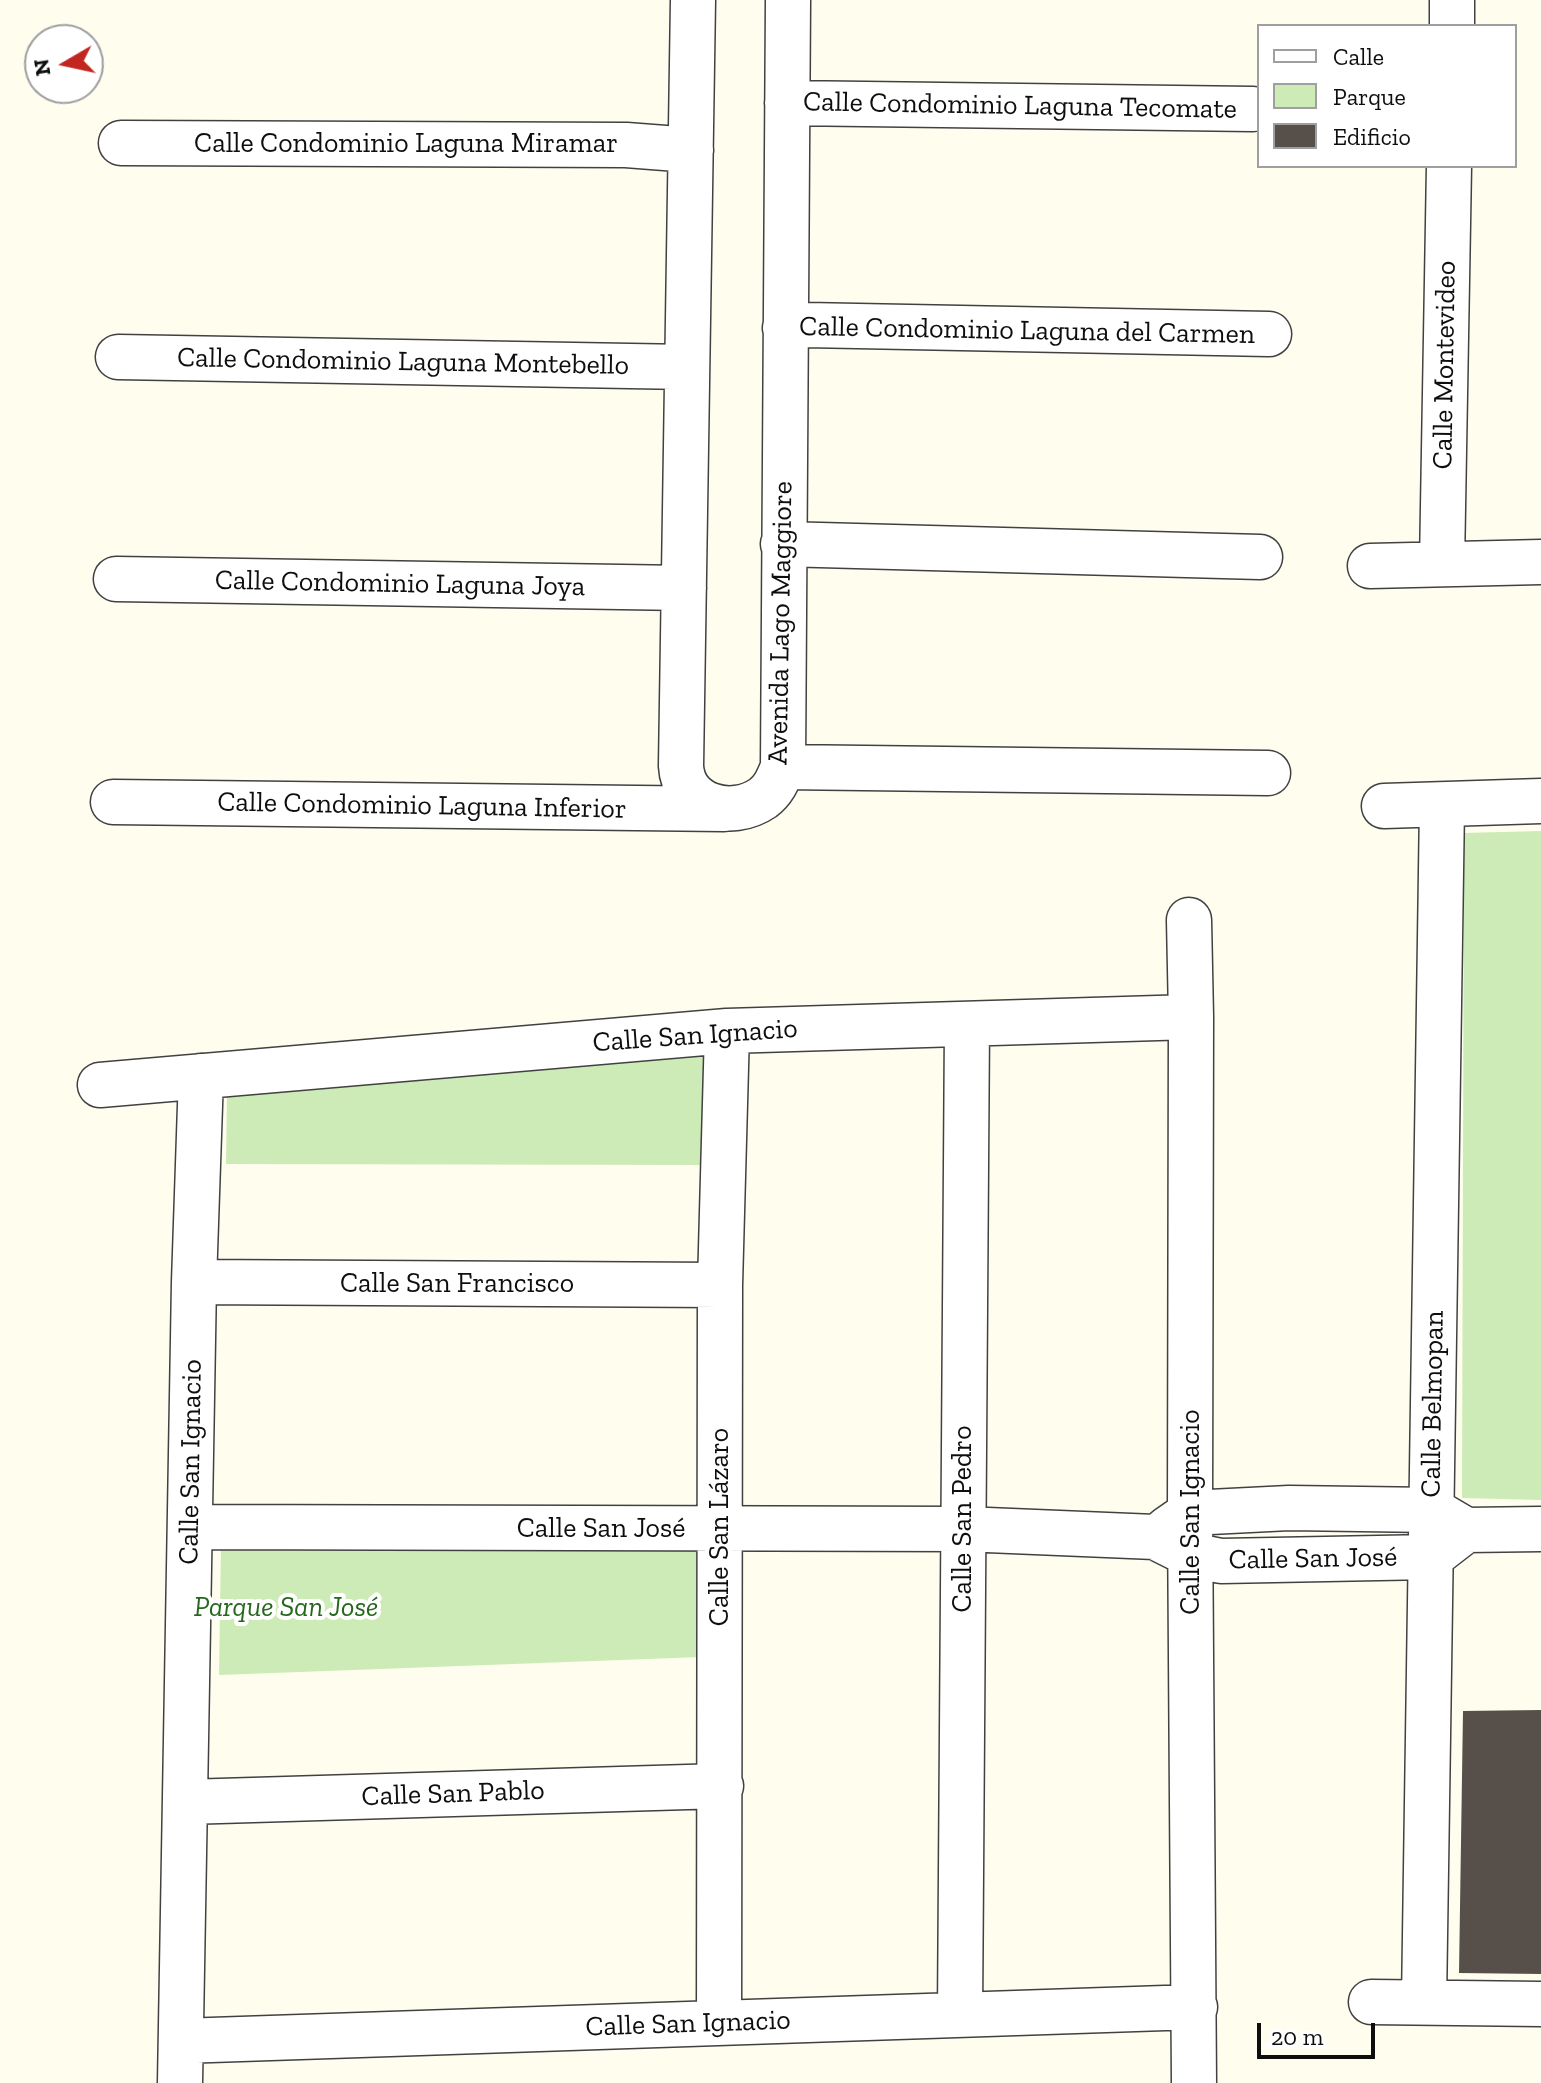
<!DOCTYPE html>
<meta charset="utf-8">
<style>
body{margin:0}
#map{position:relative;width:1541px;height:2083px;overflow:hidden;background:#fffdee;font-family:"Zilla Slab",serif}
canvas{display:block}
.legend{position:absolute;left:1257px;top:24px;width:260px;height:144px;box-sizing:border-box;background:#fff;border:2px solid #9f9f9f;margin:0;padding:10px 14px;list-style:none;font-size:24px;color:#0e0e0e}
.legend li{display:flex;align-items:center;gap:16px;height:40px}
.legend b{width:40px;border:2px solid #9f9f9f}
.north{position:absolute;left:24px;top:24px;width:80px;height:80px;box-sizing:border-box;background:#fff;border:2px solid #9f9f9f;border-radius:50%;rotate:261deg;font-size:22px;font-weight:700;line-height:32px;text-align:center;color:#0e0e0e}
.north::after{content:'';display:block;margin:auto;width:28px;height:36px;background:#c22621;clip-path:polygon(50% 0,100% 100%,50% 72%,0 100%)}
.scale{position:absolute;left:1257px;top:2023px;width:118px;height:36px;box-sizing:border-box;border:4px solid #0e0e0e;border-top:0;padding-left:10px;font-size:24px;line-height:28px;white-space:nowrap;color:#0e0e0e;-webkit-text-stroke:6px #fff;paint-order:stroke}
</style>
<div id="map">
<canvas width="1541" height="2083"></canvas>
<ul class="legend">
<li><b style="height:10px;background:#fff"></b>Calle</li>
<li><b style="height:22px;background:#cdebb6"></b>Parque</li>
<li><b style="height:22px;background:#57504a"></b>Edificio</li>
</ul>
<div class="north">N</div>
<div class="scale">20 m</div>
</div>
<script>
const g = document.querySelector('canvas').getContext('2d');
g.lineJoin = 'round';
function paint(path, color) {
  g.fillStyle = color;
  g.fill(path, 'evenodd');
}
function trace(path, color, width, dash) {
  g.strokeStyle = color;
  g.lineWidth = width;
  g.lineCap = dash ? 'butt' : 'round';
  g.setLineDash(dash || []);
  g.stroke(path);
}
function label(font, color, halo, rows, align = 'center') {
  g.font = font + ' "Zilla Slab",serif';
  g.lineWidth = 8;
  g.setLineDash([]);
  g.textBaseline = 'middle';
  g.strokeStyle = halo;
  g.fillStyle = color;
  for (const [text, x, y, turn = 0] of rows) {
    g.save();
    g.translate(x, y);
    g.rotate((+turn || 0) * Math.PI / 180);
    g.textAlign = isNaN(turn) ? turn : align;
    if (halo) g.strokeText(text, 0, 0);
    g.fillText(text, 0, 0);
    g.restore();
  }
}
const green = new Path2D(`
 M 1541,831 L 1541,1500 L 1462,1498 L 1464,833 Z
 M 705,1055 L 704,1165 L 226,1164 L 227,1095 Z
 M 221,1543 L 699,1549 L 701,1657 L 219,1675 Z`);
const building = new Path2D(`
 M 1541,1710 L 1541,1974 L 1459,1973 L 1463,1711 Z`);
const minor = new Path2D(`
 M 693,0 L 681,766 C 683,806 731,820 763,798 C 774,790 778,779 783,767 L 788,0
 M 1452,26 L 1452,0
 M 787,103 L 1253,109
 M 121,143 L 626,145 L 691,150
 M 785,328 L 806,325 L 1269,334
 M 118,357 L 687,367
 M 783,544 L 1260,557
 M 1442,564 L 1449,166
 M 1370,566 L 1541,562
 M 116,579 L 684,588
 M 783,767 L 1268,773
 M 113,802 L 724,809
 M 1384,806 L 1541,801
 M 1189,920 L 1191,1017 L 1190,1513 L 1194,2083
 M 100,1085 L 727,1031 L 1191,1017
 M 194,1282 L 720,1285
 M 191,1527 L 963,1529 L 1155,1537 L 1191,1555 L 1221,1561 L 1431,1557 L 1466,1530
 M 1167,1529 L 1190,1513 L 1289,1508 L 1432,1510 L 1466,1530 L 1541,1529
 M 186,1802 L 721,1786
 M 1371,2002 L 1541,2004
 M 1424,2002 L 1442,805
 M 960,2014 L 967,1024
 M 719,2023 L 720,1285 L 727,1031
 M 181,2041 L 1195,2007
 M 180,2083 L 194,1282 L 201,1076`);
const streetNames = [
 ["Calle Condominio Laguna Tecomate",1020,106,1],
 ["Calle Condominio Laguna Miramar",406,144],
 ["Calle Condominio Laguna del Carmen",1027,331,1],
 ["Calle Condominio Laguna Montebello",403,362,1],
 ["Calle Montevideo",1445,365,-89],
 ["Calle Condominio Laguna Joya",400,584,1],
 ["Avenida Lago Maggiore",781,623,-89],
 ["Calle Condominio Laguna Inferior",422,806,1],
 ["Calle San Ignacio",695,1036,-4],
 ["Calle San Francisco",457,1284],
 ["Calle Belmopan",1433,1404,-89],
 ["Calle San Ignacio",191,1462,-89],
 ["Calle San Ignacio",1191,1512,-90],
 ["Calle San Pedro",963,1519,-90],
 ["Calle San Lázaro",720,1527,-90],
 ["Calle San José",601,1529],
 ["Calle San José",1313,1559,-1],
 ["Calle San Pablo",453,1794,-2],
 ["Calle San Ignacio",688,2024,-2]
];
const parkNames = [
 ["Parque San José",286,1608]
];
paint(green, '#cdebb6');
paint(building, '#57504a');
trace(minor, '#414141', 47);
trace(minor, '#fff', 44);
label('28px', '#0e0e0e', '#fff', streetNames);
label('italic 28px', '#25681c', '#fff', parkNames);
</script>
